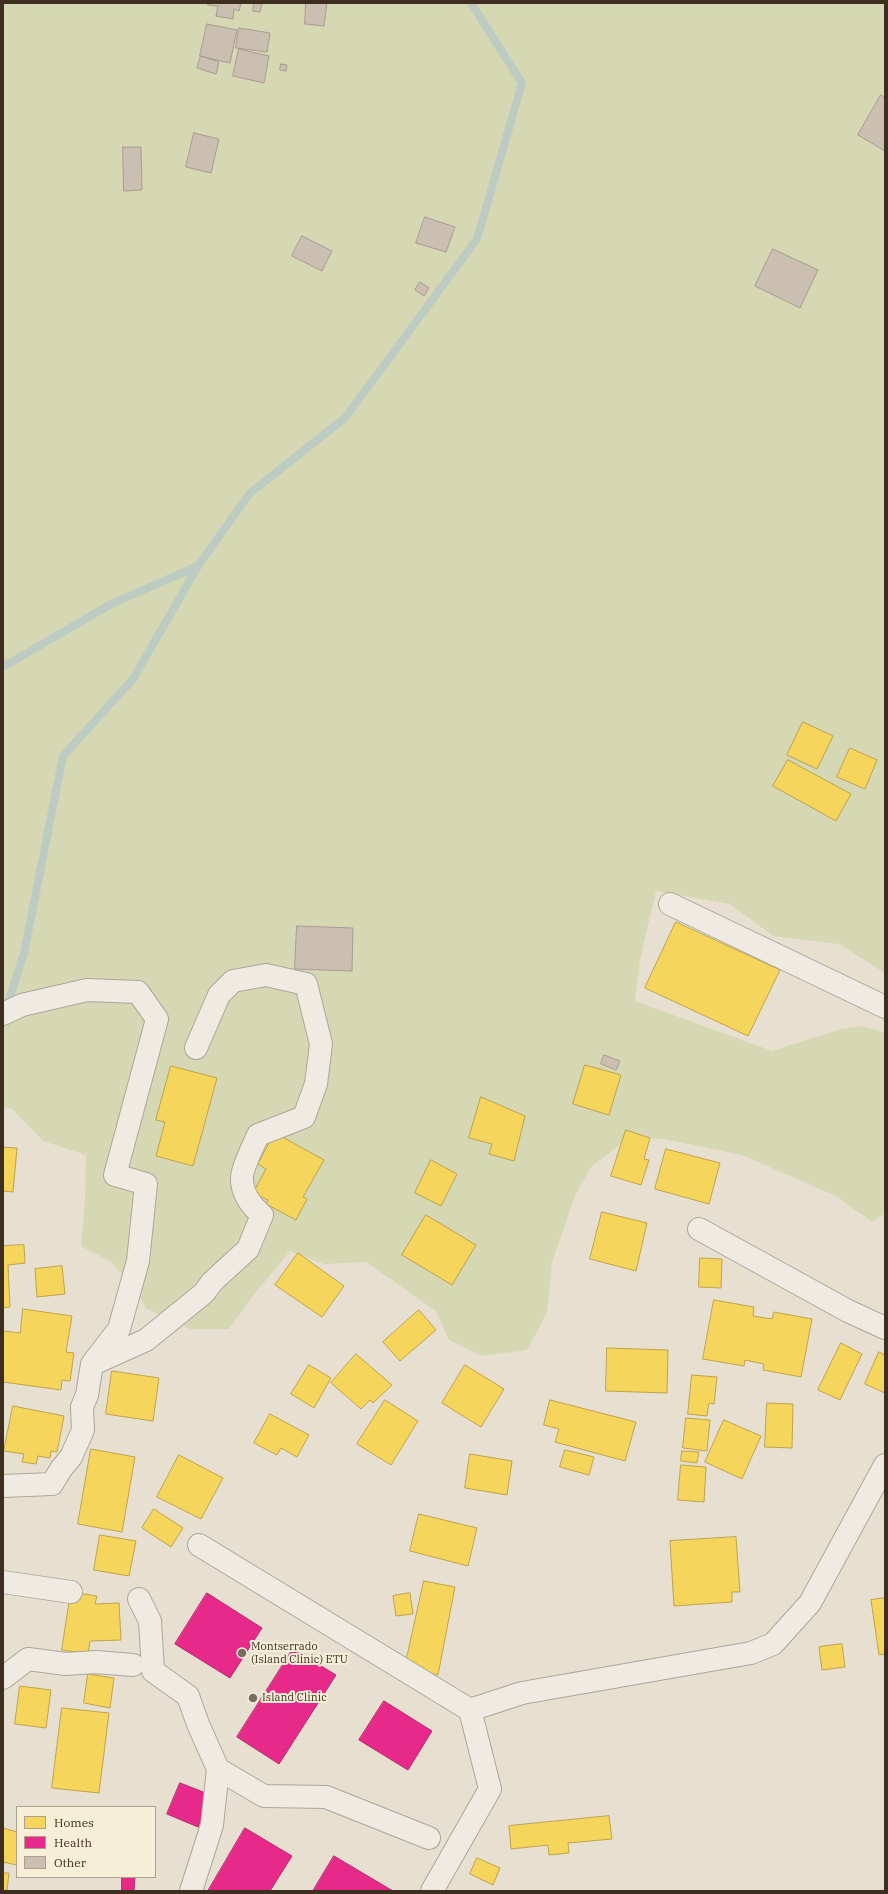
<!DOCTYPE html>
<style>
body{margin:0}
#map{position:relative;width:888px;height:1894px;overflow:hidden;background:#e7e0d1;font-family:"IBM Plex Serif",serif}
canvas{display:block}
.frame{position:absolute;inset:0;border:4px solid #3d2e20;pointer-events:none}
.legend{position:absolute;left:16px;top:1806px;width:140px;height:72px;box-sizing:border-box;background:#f7eed8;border:1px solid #ada18e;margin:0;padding:5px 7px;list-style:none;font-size:12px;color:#3d2e20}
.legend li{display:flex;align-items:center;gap:8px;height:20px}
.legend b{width:20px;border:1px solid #ada18e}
</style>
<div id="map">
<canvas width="888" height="1894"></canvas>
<div class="frame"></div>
<ul class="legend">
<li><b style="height:11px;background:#f6d55c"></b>Homes</li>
<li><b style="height:11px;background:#e7298a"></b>Health</li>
<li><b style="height:11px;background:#cbbfb2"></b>Other</li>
</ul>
</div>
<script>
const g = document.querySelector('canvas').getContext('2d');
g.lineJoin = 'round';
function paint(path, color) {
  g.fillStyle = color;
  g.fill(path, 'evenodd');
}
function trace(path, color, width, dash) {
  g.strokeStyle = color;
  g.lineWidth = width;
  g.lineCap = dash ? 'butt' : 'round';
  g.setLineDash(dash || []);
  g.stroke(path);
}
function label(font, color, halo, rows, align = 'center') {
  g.font = font + ' "IBM Plex Serif",serif';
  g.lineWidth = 4;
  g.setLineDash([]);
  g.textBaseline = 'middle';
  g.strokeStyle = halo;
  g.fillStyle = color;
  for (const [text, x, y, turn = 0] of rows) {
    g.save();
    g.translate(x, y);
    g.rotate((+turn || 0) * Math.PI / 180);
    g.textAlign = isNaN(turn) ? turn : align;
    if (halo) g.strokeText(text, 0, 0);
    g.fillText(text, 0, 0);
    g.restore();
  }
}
const green = new Path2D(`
 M 3,3 L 885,3 L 885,973 L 839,944 L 773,936 L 730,904 L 656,891 L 640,960 L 635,1001 L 772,1051 L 841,1029 L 862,1026 L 885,1033 L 885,1213 L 872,1222 L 836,1196 L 742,1155 L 664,1139 L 630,1137 L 591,1167 L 575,1196 L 552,1262 L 547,1313 L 527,1350 L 481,1356 L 449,1340 L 436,1311 L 366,1262 L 324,1264 L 290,1251 L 252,1297 L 229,1329 L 190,1329 L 147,1309 L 134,1288 L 111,1262 L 81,1246 L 85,1200 L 86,1155 L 43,1141 L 11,1108 L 3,1109 Z`);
const homes = new Path2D(`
 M 803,722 L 833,736 L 817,769 L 787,755 Z
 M 850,748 L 877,760 L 865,789 L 837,777 Z
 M 788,760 L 851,794 L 836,821 L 773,786 Z
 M 676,922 L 780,970 L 748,1036 L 645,988 Z
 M 585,1065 L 621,1075 L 609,1115 L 573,1104 Z
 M 171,1066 L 217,1078 L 193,1166 L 156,1156 L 165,1122 L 156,1120 Z
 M 481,1097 L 525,1116 L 514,1161 L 489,1154 L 492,1144 L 469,1138 Z
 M 626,1130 L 650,1138 L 644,1159 L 649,1160 L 641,1185 L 611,1176 Z
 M 275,1133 L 324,1160 L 303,1197 L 307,1199 L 296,1220 L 266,1204 L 268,1200 L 253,1193 L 266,1169 L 258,1164 Z
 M 3,1147 L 17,1148 L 13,1192 L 3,1191 Z
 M 666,1149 L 720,1163 L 709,1204 L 655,1189 Z
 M 431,1160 L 457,1174 L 441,1206 L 415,1193 Z
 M 602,1212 L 647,1223 L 636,1271 L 590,1259 Z
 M 426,1215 L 476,1245 L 452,1285 L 402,1255 Z
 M 24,1245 L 25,1263 L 8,1265 L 10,1307 L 3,1308 L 3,1246 Z
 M 298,1253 L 344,1286 L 322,1317 L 275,1285 Z
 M 700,1258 L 722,1259 L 721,1288 L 699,1287 Z
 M 62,1266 L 65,1294 L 37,1297 L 35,1269 Z
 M 714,1300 L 754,1307 L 753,1316 L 772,1319 L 774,1312 L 812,1319 L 801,1377 L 763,1370 L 764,1364 L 745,1360 L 744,1366 L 703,1359 Z
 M 23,1309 L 72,1316 L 66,1352 L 74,1353 L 70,1381 L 62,1380 L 61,1390 L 3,1382 L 3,1331 L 20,1333 Z
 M 419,1310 L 436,1330 L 400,1361 L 383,1342 Z
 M 841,1343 L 862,1354 L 840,1400 L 818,1390 Z
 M 607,1348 L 668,1350 L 667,1393 L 606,1391 Z
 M 879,1352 L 885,1355 L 885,1393 L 865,1384 Z
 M 356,1354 L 392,1385 L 373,1403 L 370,1400 L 361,1409 L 331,1383 Z
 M 309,1365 L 331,1378 L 314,1408 L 291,1394 Z
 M 465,1365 L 504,1389 L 481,1427 L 442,1403 Z
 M 112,1371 L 159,1378 L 153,1421 L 106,1414 Z
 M 692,1375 L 717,1377 L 714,1404 L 709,1403 L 707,1416 L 688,1414 Z
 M 385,1400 L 418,1421 L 391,1465 L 357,1444 Z
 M 550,1400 L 636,1422 L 625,1461 L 555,1442 L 559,1429 L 544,1425 Z
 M 767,1403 L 793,1404 L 792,1448 L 765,1447 Z
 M 13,1406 L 64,1416 L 57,1452 L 51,1451 L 50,1458 L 38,1456 L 36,1464 L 22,1462 L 24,1454 L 4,1451 Z
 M 270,1414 L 309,1435 L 297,1457 L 281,1448 L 277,1455 L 254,1443 Z
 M 686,1418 L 710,1420 L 707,1451 L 683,1448 Z
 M 724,1420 L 761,1436 L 742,1479 L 705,1462 Z
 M 91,1449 L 135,1457 L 122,1532 L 78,1524 Z
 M 565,1450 L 594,1457 L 589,1475 L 560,1467 Z
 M 682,1451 L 699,1452 L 697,1463 L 681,1461 Z
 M 470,1454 L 512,1461 L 507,1495 L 465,1488 Z
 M 179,1455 L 223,1478 L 201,1519 L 157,1497 Z
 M 681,1465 L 706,1467 L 704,1502 L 678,1500 Z
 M 154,1509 L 183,1528 L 171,1547 L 142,1528 Z
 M 419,1514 L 477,1528 L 468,1566 L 410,1551 Z
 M 100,1535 L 136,1541 L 129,1576 L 94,1570 Z
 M 736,1537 L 740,1592 L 732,1592 L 732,1602 L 674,1606 L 670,1541 Z
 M 424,1581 L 455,1587 L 438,1675 L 405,1667 Z
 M 71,1592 L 97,1596 L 95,1604 L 119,1603 L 121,1640 L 90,1641 L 88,1654 L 62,1650 Z
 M 410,1593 L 413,1614 L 396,1616 L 393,1596 Z
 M 885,1598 L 885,1654 L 879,1655 L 871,1600 Z
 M 842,1644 L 845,1667 L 822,1670 L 819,1647 Z
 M 88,1674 L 114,1678 L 110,1708 L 84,1703 Z
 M 20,1686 L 51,1690 L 46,1728 L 15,1724 Z
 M 62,1708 L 109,1713 L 99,1793 L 52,1788 Z
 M 609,1816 L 612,1839 L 568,1843 L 569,1853 L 549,1855 L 548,1845 L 511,1849 L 509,1826 Z
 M 3,1828 L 17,1832 L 17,1865 L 3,1862 Z
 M 477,1858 L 500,1868 L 493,1885 L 470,1874 Z
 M 3,1873 L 9,1873 L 7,1891 L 3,1891 Z`);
const health = new Path2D(`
 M 207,1593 L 262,1628 L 230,1678 L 175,1644 Z
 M 293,1649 L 336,1675 L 279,1764 L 237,1737 Z
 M 384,1701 L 432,1731 L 408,1770 L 359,1740 Z
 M 180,1783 L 211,1795 L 198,1827 L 167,1814 Z
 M 245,1828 L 292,1856 L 270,1891 L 208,1891 Z
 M 334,1856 L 393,1891 L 313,1891 Z
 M 122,1877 L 135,1877 L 134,1891 L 122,1891 Z`);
const stream = new Path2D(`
 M 3,666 L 10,663 L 111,604 L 198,566 L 250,493 L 345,418 L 477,239 L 522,83 L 471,3
 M 6,1009 L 24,953 L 63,756 L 133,679 L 198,566`);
const building = new Path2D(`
 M 208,3 L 241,3 L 239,11 L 234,9 L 233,19 L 216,16 L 218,6 L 208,5 Z
 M 254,3 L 262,4 L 260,12 L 253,11 Z
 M 306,3 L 327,3 L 324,26 L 305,24 Z
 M 207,24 L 237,30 L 230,63 L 200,56 Z
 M 239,28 L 270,33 L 267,52 L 236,48 Z
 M 239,49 L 269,56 L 264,83 L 233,76 Z
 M 201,56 L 219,62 L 216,74 L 197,68 Z
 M 281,64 L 287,65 L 286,71 L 280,70 Z
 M 881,95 L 885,98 L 885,151 L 858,135 Z
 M 194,133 L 219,139 L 211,173 L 186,167 Z
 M 123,147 L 141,147 L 142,190 L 124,191 Z
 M 425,217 L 455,227 L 446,252 L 416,243 Z
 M 302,236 L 332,251 L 322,271 L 292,256 Z
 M 773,249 L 818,270 L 800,308 L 755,286 Z
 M 420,282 L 429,288 L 424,296 L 415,290 Z
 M 297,926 L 353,928 L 352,971 L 295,969 Z
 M 604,1055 L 620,1061 L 616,1070 L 601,1064 Z`);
const minor = new Path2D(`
 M 670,904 L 885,1007
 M 3,1014 L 22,1005 L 87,990 L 138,992 L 157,1019 L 115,1175 L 146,1184 L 138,1261 L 119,1329 L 92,1364 L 87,1395 L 82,1407 L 83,1430 L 71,1457 L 61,1469 L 52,1484 L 3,1486
 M 699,1229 L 848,1311 L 885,1328
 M 95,1363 L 146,1340 L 204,1293 L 212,1282 L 248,1249 L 262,1215 C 251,1206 241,1192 242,1177 C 242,1168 254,1144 258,1135 L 304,1117 L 316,1084 L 321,1044 L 306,984 L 266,975 L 233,981 L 219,995 L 196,1048
 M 199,1545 L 470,1710 L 490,1789 L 432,1891
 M 3,1582 L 71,1592
 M 139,1599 L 150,1621 L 153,1671 L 188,1696 L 198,1724 L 218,1769 L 212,1825 L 191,1891
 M 3,1678 L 28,1659 L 66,1664 L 96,1662 L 133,1665
 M 470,1710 L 522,1693 L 751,1653 L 773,1644 L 810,1603 L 885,1465
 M 218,1769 L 264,1796 L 326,1797 L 429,1838`);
const markers = [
 [242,1653,5,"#786c5e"],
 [253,1698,5,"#786c5e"]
];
const poiNames = [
 ["Montserrado",251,1647],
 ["(Island Clinic) ETU",251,1660],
 ["Island Clinic",262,1698]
];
paint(green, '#d6d7b3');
paint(homes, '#f6d55c');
trace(homes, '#bea34a', 1);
paint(health, '#e7298a');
trace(health, '#b42a6a', 1);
trace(stream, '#bcccc2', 8);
paint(building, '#cbbfb2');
trace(building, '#a89c90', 1);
trace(minor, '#ada599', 24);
trace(minor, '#efebe3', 22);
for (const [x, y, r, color] of markers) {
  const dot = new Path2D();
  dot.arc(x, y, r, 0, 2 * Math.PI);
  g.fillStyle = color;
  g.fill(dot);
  trace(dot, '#f7eed8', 1.5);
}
label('11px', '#3d2e20', '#f7eed8', poiNames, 'left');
</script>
